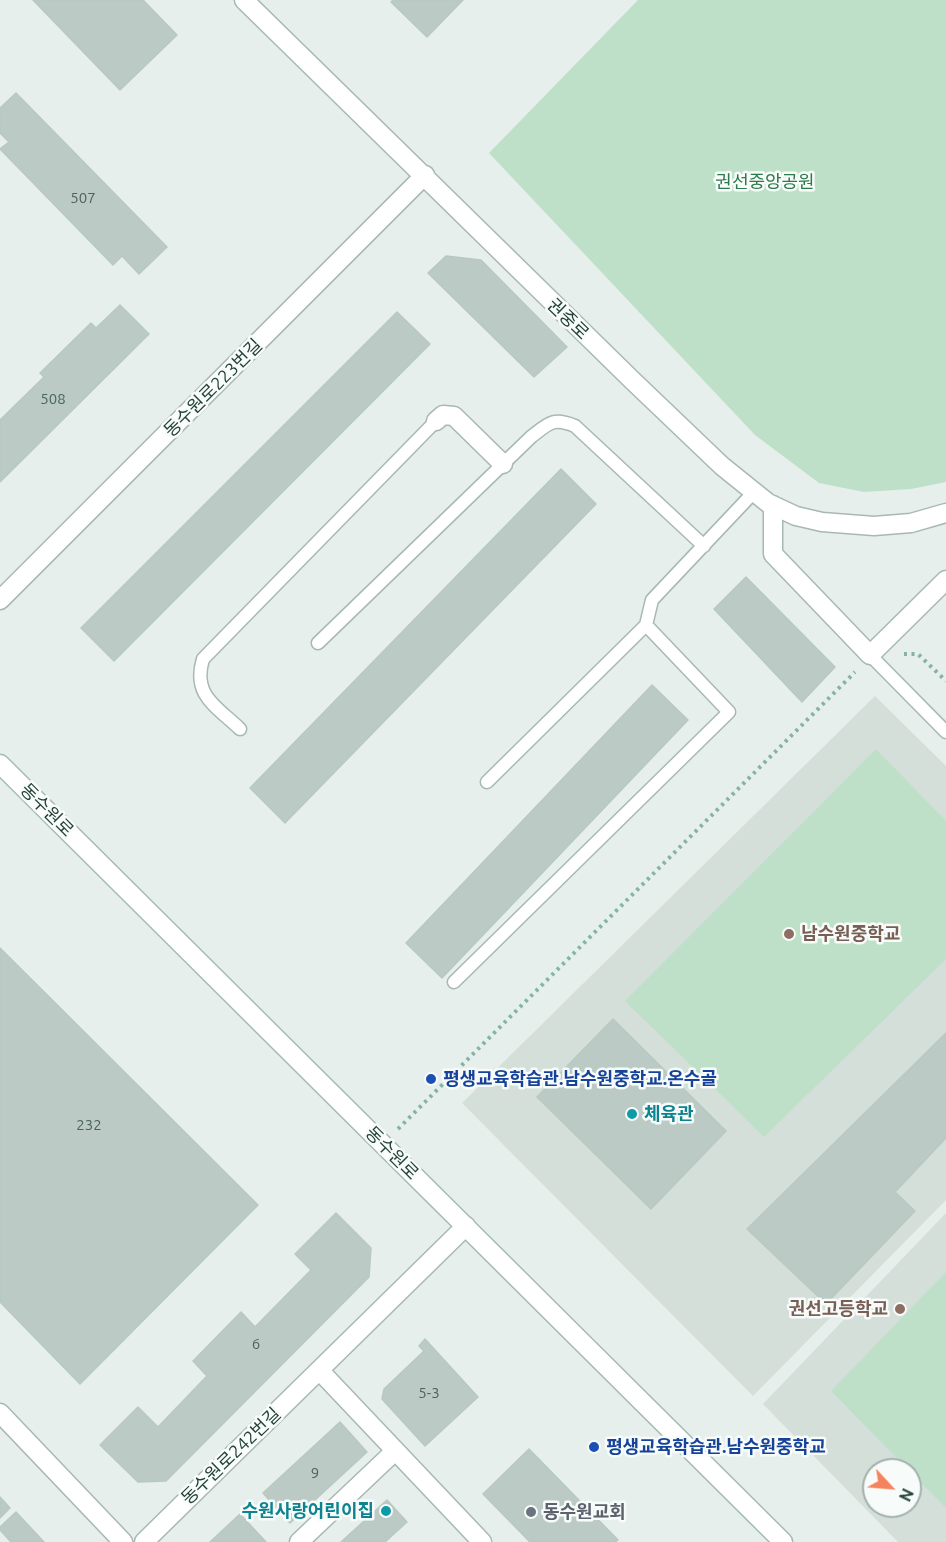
<!DOCTYPE html>
<meta charset="utf-8">
<style>
body{margin:0}
#map{position:relative;width:946px;height:1542px;overflow:hidden;background:#e6efeb;font-family:Ubuntu,sans-serif}
canvas{display:block}
.north{position:absolute;left:862px;top:1458px;width:60px;height:60px;box-sizing:border-box;background:#f7fbf9;border:2px solid #a3b1ad;border-radius:50%;rotate:116deg;font-size:16px;font-weight:700;line-height:24px;text-align:center;color:#24423a}
.north::after{content:'';display:block;margin:auto;width:21px;height:27px;background:#f4845f;clip-path:polygon(50% 0,100% 100%,50% 72%,0 100%)}
</style>
<div id="map">
<canvas width="946" height="1542"></canvas>
<div class="north">N</div>
</div>
<script>
const g = document.querySelector('canvas').getContext('2d');
g.lineJoin = 'round';
function paint(path, color) {
  g.fillStyle = color;
  g.fill(path, 'evenodd');
}
function trace(path, color, width, dash) {
  g.strokeStyle = color;
  g.lineWidth = width;
  g.lineCap = dash ? 'butt' : 'round';
  g.setLineDash(dash || []);
  g.stroke(path);
}
function label(font, color, halo, rows, align = 'center') {
  g.font = font + ' Ubuntu,"Noto Sans KR",sans-serif';
  g.lineWidth = 5;
  g.setLineDash([]);
  g.textBaseline = 'middle';
  g.strokeStyle = halo;
  g.fillStyle = color;
  for (const [text, x, y, turn = 0] of rows) {
    g.save();
    g.translate(x, y);
    g.rotate((+turn || 0) * Math.PI / 180);
    g.textAlign = isNaN(turn) ? turn : align;
    if (halo) g.strokeText(text, 0, 0);
    g.fillText(text, 0, 0);
    g.restore();
  }
}
const built = new Path2D(`
 M 875,696 L 946,766 L 946,1200 L 753,1396 L 462,1103 Z
 M 946,1213 L 946,1542 L 898,1542 L 763,1404 ZM 874,1470 L 910,1470 L 910,1506 L 874,1506 Z`);
const green = new Path2D(`
 M 638,0 L 946,0 L 946,482 L 911,489 L 864,492 L 819,483 L 755,435 L 489,153 Z
 M 876,749 L 946,821 L 946,959 L 764,1137 L 625,1001 Z
 M 946,1272 L 946,1508 L 831,1391 Z`);
const building = new Path2D(`
 M 33,0 L 143,0 L 177,35 L 120,90 Z
 M 393,0 L 463,0 L 427,37 L 391,2 Z
 M 16,93 L 167,247 L 139,274 L 122,256 L 113,265 L 0,149 L 9,142 L 0,133 L 0,108 Z
 M 446,256 L 481,260 L 567,347 L 534,377 L 428,273 Z
 M 120,305 L 149,334 L 0,482 L 0,420 L 44,377 L 40,373 L 91,323 L 96,328 Z
 M 397,312 L 430,344 L 114,661 L 81,628 Z
 M 561,469 L 596,504 L 285,823 L 250,788 Z
 M 746,577 L 835,667 L 802,702 L 714,609 Z
 M 652,685 L 688,720 L 442,978 L 406,943 Z
 M 0,948 L 258,1205 L 80,1384 L 0,1302 Z
 M 613,1019 L 726,1131 L 651,1209 L 537,1097 Z
 M 946,1033 L 946,1138 L 895,1192 L 915,1211 L 826,1304 L 747,1229 Z
 M 336,1213 L 371,1248 L 369,1277 L 166,1481 L 138,1482 L 100,1445 L 138,1407 L 158,1427 L 207,1376 L 193,1361 L 241,1312 L 255,1327 L 311,1270 L 295,1254 Z
 M 425,1339 L 478,1397 L 425,1446 L 382,1399 L 384,1389 L 424,1351 L 419,1346 Z
 M 340,1422 L 367,1452 L 290,1523 L 263,1493 Z
 M 529,1449 L 618,1540 L 615,1542 L 530,1542 L 483,1494 Z
 M 0,1497 L 10,1508 L 0,1518 Z
 M 387,1500 L 407,1522 L 385,1542 L 341,1542 Z
 M 16,1512 L 44,1542 L 11,1542 L 0,1530 L 0,1527 Z
 M 240,1514 L 266,1542 L 210,1542 Z`);
const path = new Path2D(`
 M 904,654 L 918,654 L 946,681
 M 398,1129 L 855,672`);
const service = new Path2D(`
 M 318,643 L 531,437 C 549,423 553,417 575,426 L 704,546
 M 870,655 L 946,732
 M 240,729 C 216,706 192,695 203,659 L 436,421
 M 487,782 L 646,625 L 652,600 L 754,492
 M 454,982 L 729,712 L 646,625`);
const minor = new Path2D(`
 M 244,0 L 633,381 L 722,466 L 768,503 L 796,516 L 822,522 L 874,526 L 911,523 L 946,513
 M 436,421 L 443,415 L 454,416 L 503,464
 M 773,505 L 773,554 L 870,655 L 946,580
 M 0,600 L 425,175
 M 319,1370 L 482,1542
 M 0,1413 L 123,1542
 M 144,1542 L 466,1226
 M 299,1542 L 395,1451`);
const secondary = new Path2D(`
 M 0,764 L 783,1542`);
const markers = [
 [789,934,6,"#8d6e63"],
 [431,1079,6,"#1a4fb4"],
 [632,1114,6,"#0f9aa8"],
 [900,1309,6,"#8d6e63"],
 [594,1447,6,"#1a4fb4"],
 [386,1511,6,"#0f9aa8"],
 [531,1512,6,"#6b7280"]
];
const numberNames = [
 ["507",83,198],
 ["508",53,399],
 ["232",89,1125],
 ["6",256,1344],
 ["5-3",429,1393],
 ["9",315,1473]
];
const parkNames = [
 ["권선중앙공원",765,182]
];
const streetNames = [
 ["권중로",568,319,44],
 ["동수원로223번길",213,388,-45],
 ["동수원로",47,810,45],
 ["동수원로",392,1153,45],
 ["동수원로242번길",231,1456,-44]
];
const educationNames = [
 ["남수원중학교",801,934],
 ["권선고등학교",888,1309,"right"]
];
const transitNames = [
 ["평생교육학습관.남수원중학교.온수골",443,1079],
 ["평생교육학습관.남수원중학교",606,1447]
];
const cultureNames = [
 ["체육관",644,1114],
 ["수원사랑어린이집",374,1511,"right"]
];
const worshipNames = [
 ["동수원교회",543,1512]
];
paint(built, '#d4dfda');
paint(green, '#bfe0c8');
paint(building, '#bbcac4');
trace(building, '#b8c9c2', 1.5);
trace(service, '#a8b8b2', 15);
trace(minor, '#a8b8b2', 21);
trace(secondary, '#a4bbb3', 21);
trace(path, '#86b3a5', 4, [3, 4.5]);
trace(service, '#fff', 12);
trace(minor, '#fff', 18);
trace(secondary, '#fff', 18);
for (const [x, y, r, color] of markers) {
  const dot = new Path2D();
  dot.arc(x, y, r, 0, 2 * Math.PI);
  g.fillStyle = color;
  g.fill(dot);
  trace(dot, '#f7fbf9', 2);
}
label('15px', '#4a645c', null, numberNames);
label('18px', '#2d7a4b', '#f7fbf9', parkNames);
label('18px', '#24423a', '#f7fbf9', streetNames);
label('bold 18px', '#785e54', '#f7fbf9', educationNames, 'left');
label('bold 18px', '#164399', '#f7fbf9', transitNames, 'left');
label('bold 18px', '#0d838f', '#f7fbf9', cultureNames, 'left');
label('bold 18px', '#5b616d', '#f7fbf9', worshipNames, 'left');
</script>
